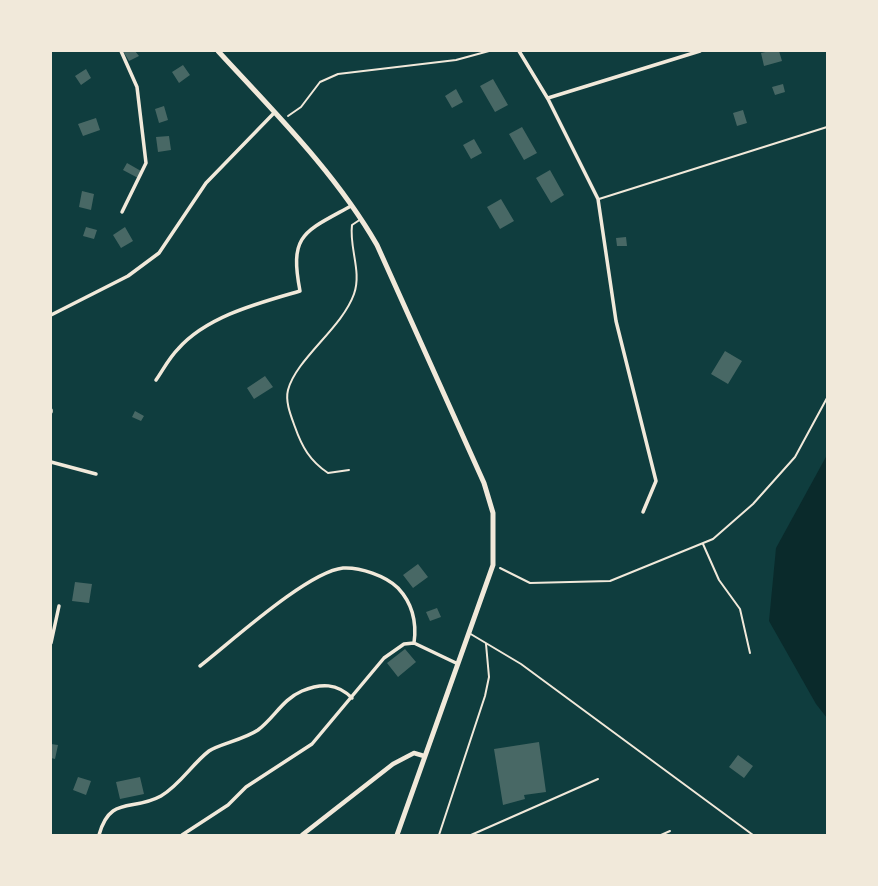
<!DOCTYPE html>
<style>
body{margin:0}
#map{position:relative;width:878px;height:886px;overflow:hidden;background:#0f3d3e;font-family:Raleway,sans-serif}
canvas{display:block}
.frame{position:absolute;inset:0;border:52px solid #f1e9da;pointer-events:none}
</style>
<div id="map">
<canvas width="878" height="886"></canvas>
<div class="frame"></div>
</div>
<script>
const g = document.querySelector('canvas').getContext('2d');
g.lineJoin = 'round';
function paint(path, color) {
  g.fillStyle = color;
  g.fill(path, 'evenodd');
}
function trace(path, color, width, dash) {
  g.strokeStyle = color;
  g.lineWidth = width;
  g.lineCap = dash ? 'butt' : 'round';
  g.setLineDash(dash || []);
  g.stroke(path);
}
const water = new Path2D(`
 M 827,455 L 827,718 L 816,704 L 769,621 L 776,548 Z`);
const building = new Path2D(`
 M 123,51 L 135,51 L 139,56 L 129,61 Z
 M 770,51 L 779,51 L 782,61 L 764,66 L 761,53 Z
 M 183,65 L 190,75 L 179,83 L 172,72 Z
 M 86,69 L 91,78 L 81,85 L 75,76 Z
 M 493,79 L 508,105 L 495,112 L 480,86 Z
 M 783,84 L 785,92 L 775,95 L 772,87 Z
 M 456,89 L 463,102 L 452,108 L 445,96 Z
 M 164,106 L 168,120 L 159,123 L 155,109 Z
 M 743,110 L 747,123 L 737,126 L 733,113 Z
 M 96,118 L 100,130 L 83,136 L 78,124 Z
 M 522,127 L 537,153 L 524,160 L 509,134 Z
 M 169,136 L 171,150 L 158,152 L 156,137 Z
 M 474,139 L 482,153 L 471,159 L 463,145 Z
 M 127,163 L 141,171 L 138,178 L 123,170 Z
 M 550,170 L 564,195 L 551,203 L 536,178 Z
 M 82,191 L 94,194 L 91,210 L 79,207 Z
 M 501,199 L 514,221 L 500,229 L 487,207 Z
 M 86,227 L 97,230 L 94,239 L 83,236 Z
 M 125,227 L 133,241 L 121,248 L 113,235 Z
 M 626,237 L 627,246 L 617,246 L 616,238 Z
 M 725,351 L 742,361 L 728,384 L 711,374 Z
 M 265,376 L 273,387 L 254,399 L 247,388 Z
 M 135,411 L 144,416 L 141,421 L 132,417 Z
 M 418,564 L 428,577 L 413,588 L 403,575 Z
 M 75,582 L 92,584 L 89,603 L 72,601 Z
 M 437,608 L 441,617 L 430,621 L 426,612 Z
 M 405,649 L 416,662 L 398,677 L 387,663 Z
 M 539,742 L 546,792 L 524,795 L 525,799 L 503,805 L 494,749 Z
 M 51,744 L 58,745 L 55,759 L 51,758 Z
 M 738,755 L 753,766 L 744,778 L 729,767 Z
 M 78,777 L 91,781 L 86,795 L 73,790 Z
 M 140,777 L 144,794 L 120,799 L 116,782 Z`);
const path = new Path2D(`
 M 288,116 L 301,107 L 320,82 L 338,74 L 456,60 L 489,51
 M 703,544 L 719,580 L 740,609 L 750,653
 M 500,568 L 530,583 L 610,581 L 713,539 L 753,504 L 795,457 L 827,398`);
const service = new Path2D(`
 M 599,199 L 827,127
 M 349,470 L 328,473 C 310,461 302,447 295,427 C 291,416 285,402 288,390 C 296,359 342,328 354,294 C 362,271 349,248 352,225 L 361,219
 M 469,633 L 521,664 L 753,835
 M 439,835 L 485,696 L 489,677 L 486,644
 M 471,835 L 598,779
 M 661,835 L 670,831`);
const minor = new Path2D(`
 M 121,51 L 137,87 L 146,163 L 122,212
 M 519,51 L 548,99 L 598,199 L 616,321 L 656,481 L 643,512
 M 548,98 L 700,51
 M 51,315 L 128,276 L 159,253 L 206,183 L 274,113
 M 156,380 C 163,370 169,358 178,349 C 207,316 259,303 300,291 C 289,234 304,232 351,206
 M 51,410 L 51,412
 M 51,462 L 96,474
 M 51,643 L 59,606
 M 200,666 C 231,642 307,572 343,568 C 360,567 386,576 398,588 C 412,603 417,622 414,643
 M 99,835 C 110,795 132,812 161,796 C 180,785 192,764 209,751 C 219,744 243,740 258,730 C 274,718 283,699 302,691 C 321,683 337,683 352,698
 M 182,835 L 228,805 L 246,787 L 312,744 L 384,658 L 404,644 L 414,643 L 456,663`);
const tertiary = new Path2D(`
 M 302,835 L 393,764 L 414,753 L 424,756`);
const secondary = new Path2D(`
 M 218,51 C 274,112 335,172 377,245 L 484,483 L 493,513 L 493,565 L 397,835`);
paint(water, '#0a2a2b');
paint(building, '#486865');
trace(path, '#f1e9da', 2);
trace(service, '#f1e9da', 2);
trace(minor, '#f1e9da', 3.5);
trace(tertiary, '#f1e9da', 4.5);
trace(secondary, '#f1e9da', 5);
</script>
